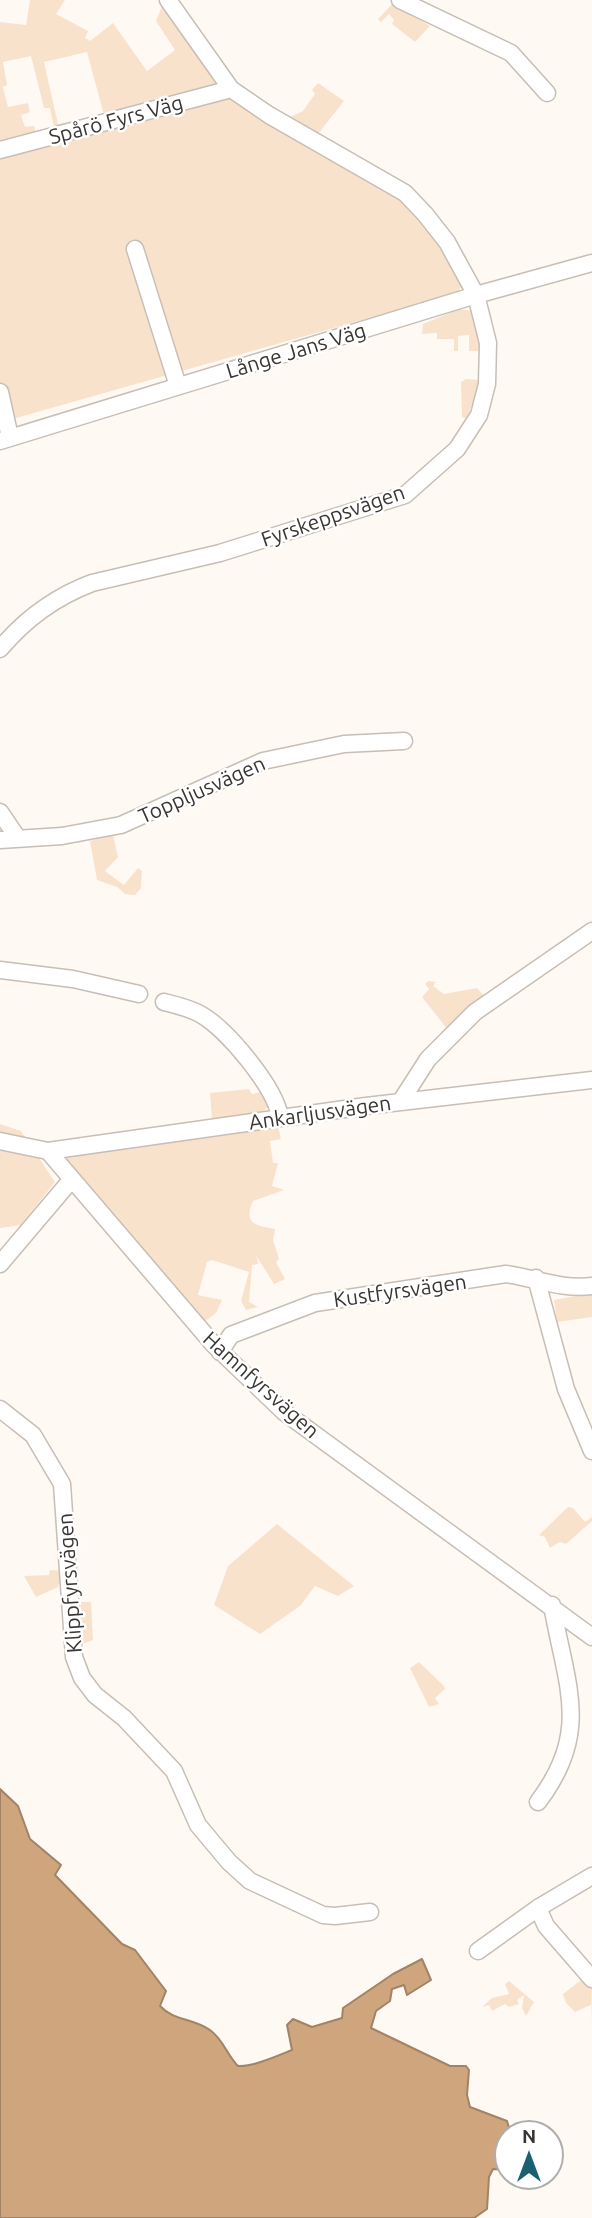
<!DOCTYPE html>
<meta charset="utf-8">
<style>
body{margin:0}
#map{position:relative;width:592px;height:2218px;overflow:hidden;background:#fff9f4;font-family:Ubuntu,sans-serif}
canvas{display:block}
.north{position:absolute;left:494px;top:2120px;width:70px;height:70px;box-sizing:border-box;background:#fff;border:2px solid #b0aead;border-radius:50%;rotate:0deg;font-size:19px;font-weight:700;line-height:28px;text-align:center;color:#393532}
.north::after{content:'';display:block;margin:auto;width:24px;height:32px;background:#196170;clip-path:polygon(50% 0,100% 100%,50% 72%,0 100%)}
</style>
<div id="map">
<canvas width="592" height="2218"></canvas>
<div class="north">N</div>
</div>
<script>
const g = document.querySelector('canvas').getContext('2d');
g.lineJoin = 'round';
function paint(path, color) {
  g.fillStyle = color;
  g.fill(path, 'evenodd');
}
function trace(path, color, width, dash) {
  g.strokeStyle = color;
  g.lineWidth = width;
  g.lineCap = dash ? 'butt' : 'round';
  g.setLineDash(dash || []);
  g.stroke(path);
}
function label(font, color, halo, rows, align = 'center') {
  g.font = font + ' Ubuntu,sans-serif';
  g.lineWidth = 5;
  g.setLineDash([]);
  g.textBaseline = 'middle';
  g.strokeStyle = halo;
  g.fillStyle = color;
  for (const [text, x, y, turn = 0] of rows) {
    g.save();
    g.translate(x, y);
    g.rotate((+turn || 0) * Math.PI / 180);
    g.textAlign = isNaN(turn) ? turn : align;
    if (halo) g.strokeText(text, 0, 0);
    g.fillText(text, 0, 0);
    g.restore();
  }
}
const green = new Path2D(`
 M 30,0 L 65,0 L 56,14 L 88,31 L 85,38 L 90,41 L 113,23 L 147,71 L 175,50 L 156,21 L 162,6 L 177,23 L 217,86 L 105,119 L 87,52 L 44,62 L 58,124 L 81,119 L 83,126 L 55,133 L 50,108 L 44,108 L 31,56 L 3,62 L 7,85 L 3,87 L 8,107 L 28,103 L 30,112 L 21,115 L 25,127 L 34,126 L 38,137 L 3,145 L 0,141 L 0,22 L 26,25 Z
 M 392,4 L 430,26 L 415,42 L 392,24 L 394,20 L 389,14 L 381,22 L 378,19 Z
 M 318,83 L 344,101 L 318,134 L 290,117 L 303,111 L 315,94 L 312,90 Z
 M 228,98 L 371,178 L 414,207 L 464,283 L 457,293 L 9,420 L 0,383 L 0,156 Z
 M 459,309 L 474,311 L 482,351 L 469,351 L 469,335 L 458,336 L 458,351 L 454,351 L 454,339 L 437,339 L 437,333 L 422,334 L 423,324 Z
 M 466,379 L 480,380 L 467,419 L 462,417 L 461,382 Z
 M 113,835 L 118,857 L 105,871 L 124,885 L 138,868 L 142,871 L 141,888 L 135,895 L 125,894 L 117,887 L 97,880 L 90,841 Z
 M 428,981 L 436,982 L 433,986 L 444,994 L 477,988 L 486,998 L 448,1030 L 422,997 L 429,989 L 425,984 Z
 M 249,1089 L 252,1094 L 265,1091 L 269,1105 C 258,1123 230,1115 212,1120 L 210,1093 Z
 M 0,1124 L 21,1131 L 55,1182 L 21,1225 L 0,1228 Z
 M 278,1126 L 281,1139 L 270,1141 L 273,1163 L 278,1163 L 272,1186 L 284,1190 L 253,1201 C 242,1225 259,1226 275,1229 L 273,1240 L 279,1259 L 276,1262 L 285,1279 L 274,1284 L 257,1257 L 258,1264 L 252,1265 L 249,1302 L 258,1307 L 246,1310 L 241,1301 L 249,1272 L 212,1260 L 207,1262 L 198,1295 L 222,1300 L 216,1313 L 203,1323 L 66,1160 L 69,1156 Z
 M 592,1293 L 592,1317 L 557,1322 L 554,1300 Z
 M 568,1507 L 573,1508 L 585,1522 L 592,1517 L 592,1521 L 566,1544 L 560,1542 L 550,1548 L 545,1537 L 539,1535 Z
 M 277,1524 L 354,1586 L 338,1596 L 315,1586 L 300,1606 L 260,1634 L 214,1605 L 228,1566 Z
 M 50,1570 L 63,1571 L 58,1587 L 36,1597 L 24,1576 L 49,1575 Z
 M 81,1602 L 91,1602 L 93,1640 L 80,1645 L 77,1605 L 81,1605 Z
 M 419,1662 L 444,1686 L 445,1689 L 435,1698 L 439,1704 L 429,1707 L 410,1668 Z
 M 585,1977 L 592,1983 L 591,2027 L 591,2005 L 575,2012 L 566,2003 L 563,1994 Z
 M 509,1981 L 534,2002 L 526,2016 L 522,2008 L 524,1995 L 517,2000 L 519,2004 L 509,2007 L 505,2004 L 492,2011 L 489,2005 L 482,2007 L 492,1998 L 509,1994 L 505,1984 Z`);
const water = new Path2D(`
 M 0,1789 L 18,1806 L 30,1839 L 61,1865 L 55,1875 L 122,1944 L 135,1950 L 166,1991 L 160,2006 C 174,2021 193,2018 210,2030 C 223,2039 227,2055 238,2066 C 252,2067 277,2056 292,2050 L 287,2025 L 293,2019 L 312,2027 L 342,2018 L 343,2008 L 393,1974 L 422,1959 L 431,1980 L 407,1995 L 404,1985 L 392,1989 L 390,2001 L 376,2011 L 371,2028 L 450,2066 L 466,2066 L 469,2070 L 467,2095 L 470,2107 L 507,2121 L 511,2134 L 508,2134 L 508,2170 L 493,2169 L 489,2177 L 487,2209 L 474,2218 L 0,2218 Z`);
const minor = new Path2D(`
 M 400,0 L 511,53 L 547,93
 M 0,150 L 231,89
 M 135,249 L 178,386
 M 0,392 L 10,437
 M 0,441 L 476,295 L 592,263
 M 0,649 C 25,619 55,597 92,583 L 220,553 L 405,495 L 457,449 L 479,415 L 487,384 L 488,343 L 476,295 L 447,242 L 425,214 L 405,193 L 269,115 L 231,89 L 168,0
 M 0,812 L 17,837
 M 0,840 L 62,836 L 121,825 L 263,761 L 344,744 L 404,741
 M 0,970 L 73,979 L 139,994
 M 164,1002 C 176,1005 189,1008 200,1014 C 227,1029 275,1087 280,1117
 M 401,1101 L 428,1059 L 475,1012 L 592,931
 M 0,1141 L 48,1151 L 214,1345 L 284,1412 L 592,1637
 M 48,1151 L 366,1106 L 592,1080
 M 0,1264 L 72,1179
 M 536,1278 L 566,1389 L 592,1451
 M 220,1352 L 231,1335 L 315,1303 L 506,1274 C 535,1278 562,1290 592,1286
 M 0,1409 L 33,1435 L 62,1484 L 74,1657 L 82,1678 L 95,1695 L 124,1718 L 174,1771 L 198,1825 L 229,1862 L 250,1881 L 323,1915 L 335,1916 L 370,1912
 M 538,1802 C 592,1731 566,1686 552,1605
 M 592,1876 L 538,1908 L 546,1926 L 592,1979
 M 478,1951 L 538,1908`);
const streetNames = [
 ["Spårö Fyrs Väg",116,120,-15],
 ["Långe Jans Väg",296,351,-17],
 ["Fyrskeppsvägen",333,516,-19],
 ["Toppljusvägen",202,790,-24],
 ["Ankarljusvägen",320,1113,-8],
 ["Kustfyrsvägen",400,1291,-8],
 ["Hamnfyrsvägen",261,1385,42],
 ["Klippfyrsvägen",70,1583,-94]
];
paint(green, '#f9e2cc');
paint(water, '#cea57c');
trace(water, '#a18366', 2);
trace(minor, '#c7beb5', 19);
trace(minor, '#fff', 16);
label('21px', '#393532', '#fff', streetNames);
</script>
